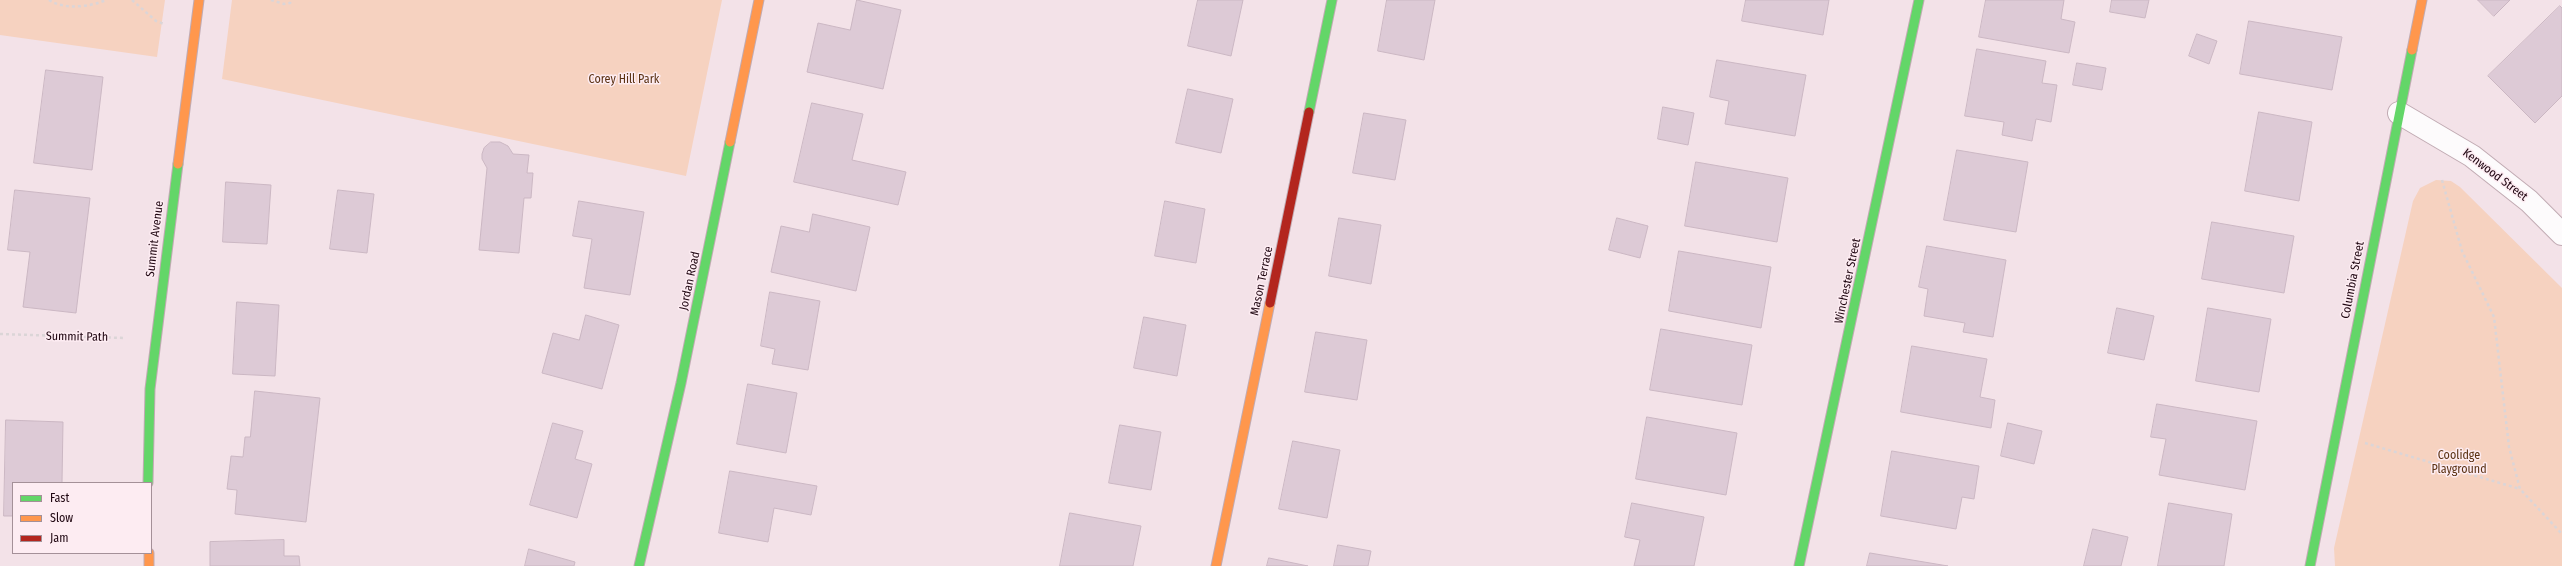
<!DOCTYPE html>
<style>
body{margin:0}
#map{position:relative;width:2562px;height:566px;overflow:hidden;background:#f3e2e8;font-family:"Fira Sans Condensed",sans-serif}
canvas{display:block}
.legend{position:absolute;left:12px;top:482px;width:140px;height:72px;box-sizing:border-box;background:#fdecf2;border:1px solid #a49098;margin:0;padding:5px 7px;list-style:none;font-size:12px;color:#1e0510}
.legend li{display:flex;align-items:center;gap:8px;height:20px}
.legend b{width:20px;border:1px solid #a49098}
</style>
<div id="map">
<canvas width="2562" height="566"></canvas>
<ul class="legend">
<li><b style="height:5px;background:#63d668"></b>Fast</li>
<li><b style="height:5px;background:#ff974d"></b>Slow</li>
<li><b style="height:5px;background:#b3261e"></b>Jam</li>
</ul>
</div>
<script>
const g = document.querySelector('canvas').getContext('2d');
g.lineJoin = 'round';
function paint(path, color) {
  g.fillStyle = color;
  g.fill(path, 'evenodd');
}
function trace(path, color, width, dash) {
  g.strokeStyle = color;
  g.lineWidth = width;
  g.lineCap = dash ? 'butt' : 'round';
  g.setLineDash(dash || []);
  g.stroke(path);
}
function label(font, color, halo, rows, align = 'center') {
  g.font = font + ' "Fira Sans Condensed",sans-serif';
  g.lineWidth = 3;
  g.setLineDash([]);
  g.textBaseline = 'middle';
  g.strokeStyle = halo;
  g.fillStyle = color;
  for (const [text, x, y, turn = 0] of rows) {
    g.save();
    g.translate(x, y);
    g.rotate((+turn || 0) * Math.PI / 180);
    g.textAlign = isNaN(turn) ? turn : align;
    if (halo) g.strokeText(text, 0, 0);
    g.fillText(text, 0, 0);
    g.restore();
  }
}
const green = new Path2D(`
 M 0,0 L 165,0 L 157,57 L 0,35 Z
 M 232,0 L 722,0 L 686,176 L 222,79 Z
 M 2436,180 L 2451,181 L 2460,187 L 2562,288 L 2562,566 L 2335,566 L 2334,548 L 2413,201 L 2420,188 Z`);
const building = new Path2D(`
 M 857,0 L 901,10 L 883,89 L 807,72 L 818,23 L 850,30 Z
 M 1198,0 L 1243,0 L 1231,56 L 1188,46 Z
 M 1387,0 L 1435,0 L 1424,60 L 1378,51 Z
 M 1746,0 L 1829,0 L 1823,35 L 1742,21 Z
 M 1986,0 L 2064,0 L 2061,19 L 2075,22 L 2069,53 L 1979,37 Z
 M 2112,0 L 2149,0 L 2145,18 L 2110,12 Z
 M 2478,0 L 2510,0 L 2494,16 Z
 M 2560,6 L 2562,8 L 2562,96 L 2535,123 L 2488,76 Z
 M 2249,21 L 2342,37 L 2332,90 L 2240,74 Z
 M 2197,34 L 2217,41 L 2209,64 L 2189,56 Z
 M 1977,49 L 2046,61 L 2042,83 L 2057,85 L 2051,122 L 2036,119 L 2032,141 L 2002,135 L 2004,122 L 1965,116 Z
 M 1717,60 L 1806,75 L 1795,136 L 1725,124 L 1729,101 L 1710,97 Z
 M 2077,63 L 2106,68 L 2102,90 L 2073,85 Z
 M 46,70 L 103,77 L 92,170 L 34,163 Z
 M 1188,89 L 1233,99 L 1221,153 L 1176,143 Z
 M 812,103 L 863,114 L 852,160 L 906,172 L 898,205 L 794,182 Z
 M 1663,107 L 1694,113 L 1688,145 L 1658,139 Z
 M 2259,112 L 2312,122 L 2299,201 L 2245,191 Z
 M 1364,113 L 1406,120 L 1395,180 L 1353,173 Z
 M 491,142 L 500,142 L 508,146 L 513,154 L 529,155 L 527,173 L 533,173 L 531,198 L 524,198 L 519,253 L 479,250 L 487,168 L 482,159 L 482,154 L 484,148 Z
 M 1957,150 L 2028,162 L 2016,232 L 1944,220 Z
 M 1696,162 L 1788,178 L 1777,242 L 1685,226 Z
 M 226,182 L 271,185 L 267,244 L 223,242 Z
 M 15,190 L 90,198 L 76,313 L 23,307 L 30,252 L 8,250 Z
 M 338,190 L 374,194 L 367,253 L 330,249 Z
 M 579,201 L 644,212 L 630,295 L 584,288 L 592,239 L 573,236 Z
 M 1165,201 L 1205,209 L 1196,263 L 1155,256 Z
 M 813,214 L 870,227 L 856,291 L 771,272 L 781,226 L 809,232 Z
 M 1339,218 L 1381,225 L 1371,284 L 1329,276 Z
 M 1617,218 L 1648,226 L 1640,258 L 1609,250 Z
 M 2212,222 L 2294,236 L 2284,293 L 2202,279 Z
 M 1927,246 L 2006,260 L 1993,337 L 1963,332 L 1965,323 L 1924,316 L 1928,289 L 1919,287 Z
 M 1679,251 L 1771,267 L 1761,328 L 1669,311 Z
 M 770,292 L 820,301 L 808,370 L 772,364 L 775,349 L 761,346 Z
 M 237,302 L 279,305 L 275,376 L 233,374 Z
 M 2117,308 L 2154,316 L 2144,360 L 2108,353 Z
 M 2208,308 L 2271,319 L 2259,392 L 2196,381 Z
 M 586,315 L 619,325 L 602,389 L 542,373 L 553,333 L 579,340 Z
 M 1144,317 L 1186,325 L 1177,376 L 1134,368 Z
 M 1661,329 L 1752,345 L 1742,405 L 1650,390 Z
 M 1316,332 L 1367,340 L 1357,400 L 1305,392 Z
 M 1912,346 L 1987,359 L 1980,397 L 1995,400 L 1991,428 L 1901,412 Z
 M 748,384 L 797,393 L 786,453 L 737,444 Z
 M 255,391 L 320,398 L 306,522 L 235,514 L 237,490 L 227,489 L 231,456 L 243,457 L 245,437 L 250,437 Z
 M 2157,404 L 2257,421 L 2245,490 L 2159,475 L 2166,439 L 2151,437 Z
 M 1647,417 L 1737,433 L 1726,495 L 1636,479 Z
 M 6,420 L 63,422 L 62,483 L 13,483 L 13,516 L 4,516 Z
 M 553,423 L 583,431 L 575,459 L 592,464 L 577,518 L 530,505 Z
 M 2008,423 L 2042,431 L 2034,464 L 2001,456 Z
 M 1120,425 L 1161,432 L 1151,490 L 1109,483 Z
 M 1293,441 L 1340,450 L 1327,518 L 1279,509 Z
 M 1892,451 L 1979,466 L 1974,499 L 1962,497 L 1956,529 L 1881,516 Z
 M 730,471 L 817,486 L 811,515 L 774,508 L 768,542 L 719,533 Z
 M 1632,503 L 1704,517 L 1694,566 L 1634,566 L 1640,540 L 1625,537 Z
 M 2169,503 L 2232,514 L 2224,566 L 2158,566 Z
 M 1070,513 L 1141,526 L 1133,566 L 1060,566 Z
 M 2093,529 L 2128,537 L 2121,566 L 2084,566 Z
 M 284,540 L 284,556 L 299,556 L 300,566 L 210,566 L 210,542 Z
 M 1338,545 L 1371,551 L 1368,566 L 1334,566 Z
 M 529,549 L 575,562 L 574,566 L 525,566 Z
 M 1870,553 L 1948,566 L 1867,566 Z
 M 1269,558 L 1308,566 L 1267,566 Z`);
const path = new Path2D(`
 M 49,0 C 64,10 90,7 106,0
 M 132,0 L 156,21 L 164,24
 M 271,0 L 284,4 L 290,3 L 292,0
 M 2442,180 L 2462,251 L 2494,317 L 2509,447 L 2520,489 L 2562,534
 M 0,334 L 124,338
 M 2365,443 L 2520,489`);
const street = new Path2D(`
 M 2399,113 L 2472,156 L 2529,201 L 2562,234`);
const fast = new Path2D(`
 M 1309,112 L 1332,0
 M 148,483 L 150,389 L 178,164
 M 639,566 L 681,383 L 730,142
 M 1799,566 L 1919,0
 M 2310,566 L 2412,50`);
const slow = new Path2D(`
 M 2412,50 L 2422,0
 M 730,142 L 759,0
 M 178,164 L 199,0
 M 149,553 L 149,566
 M 1216,566 L 1270,303`);
const jam = new Path2D(`
 M 1270,303 L 1309,112`);
const parkNames = [
 ["Corey Hill Park",624,80],
 ["Coolidge",2459,456],
 ["Playground",2459,470]
];
const streetNames = [
 ["Kenwood Street",2495,175,37],
 ["Summit Avenue",155,239,-83],
 ["Columbia Street",2353,280,-79],
 ["Jordan Road",690,281,-78],
 ["Mason Terrace",1262,281,-78],
 ["Winchester Street",1848,281,-78],
 ["Summit Path",77,337,1]
];
paint(green, '#f6d2c0');
paint(building, '#ddcad6');
trace(building, '#cbb7c3', 1);
trace(street, '#c1abb3', 24);
trace(fast, '#c1abb3', 11);
trace(slow, '#c1abb3', 11);
trace(jam, '#c1abb3', 11);
trace(path, '#dbd5d7', 2.5, [3, 3]);
trace(street, '#fdfbfc', 22);
trace(fast, '#63d668', 9);
trace(slow, '#ff974d', 9);
trace(jam, '#b3261e', 9);
label('12px', '#5c3314', '#fdecf2', parkNames);
label('12px', '#1e0510', '#fdecf2', streetNames);
</script>
